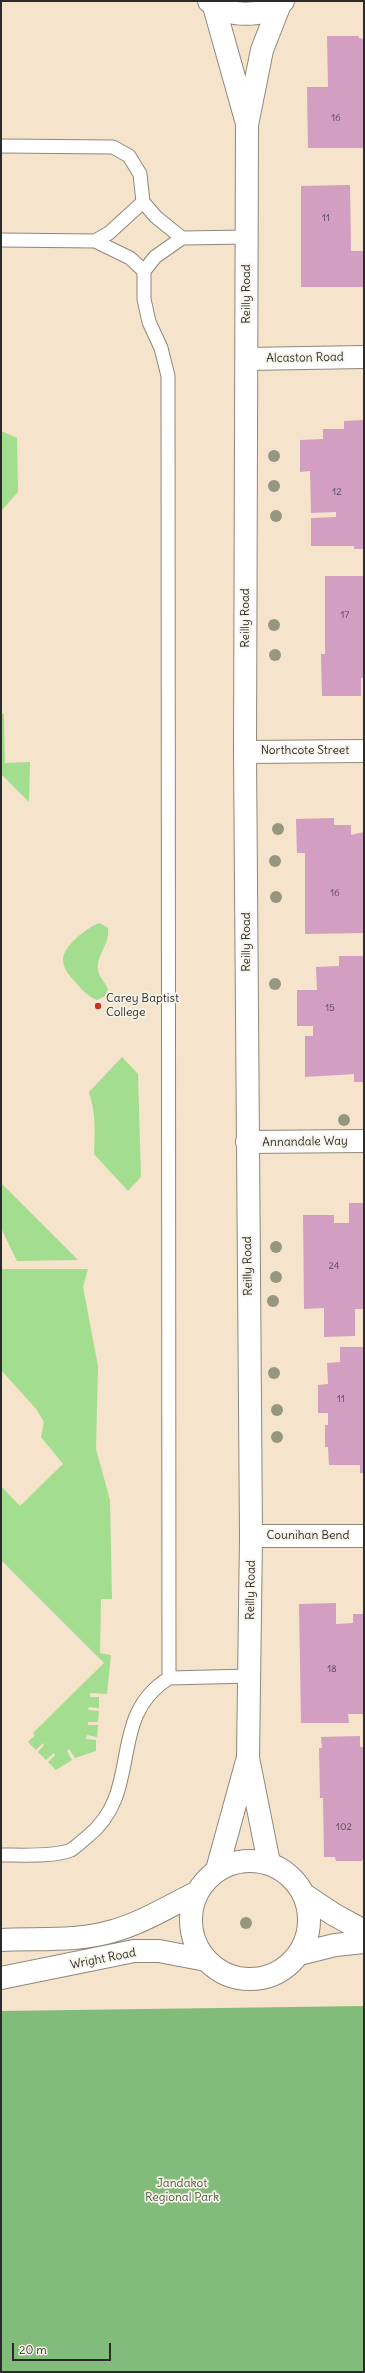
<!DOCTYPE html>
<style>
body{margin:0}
#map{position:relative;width:365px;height:2373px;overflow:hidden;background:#f5e3cb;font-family:Delius,sans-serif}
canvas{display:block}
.frame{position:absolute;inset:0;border:2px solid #2b2b2b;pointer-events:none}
.scale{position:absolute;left:12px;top:2343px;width:99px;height:18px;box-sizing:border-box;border:2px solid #2b2b2b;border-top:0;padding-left:5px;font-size:12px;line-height:14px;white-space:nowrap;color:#2b2b2b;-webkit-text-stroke:3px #f7f3e8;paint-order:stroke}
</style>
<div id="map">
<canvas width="365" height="2373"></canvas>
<div class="frame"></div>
<div class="scale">20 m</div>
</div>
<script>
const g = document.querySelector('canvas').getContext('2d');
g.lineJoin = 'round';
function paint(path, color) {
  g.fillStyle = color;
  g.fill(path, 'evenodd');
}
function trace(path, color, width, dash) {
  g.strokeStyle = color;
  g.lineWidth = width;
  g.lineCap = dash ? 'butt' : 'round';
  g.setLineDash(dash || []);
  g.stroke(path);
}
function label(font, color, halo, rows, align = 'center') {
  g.font = font + ' Delius,sans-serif';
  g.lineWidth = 3.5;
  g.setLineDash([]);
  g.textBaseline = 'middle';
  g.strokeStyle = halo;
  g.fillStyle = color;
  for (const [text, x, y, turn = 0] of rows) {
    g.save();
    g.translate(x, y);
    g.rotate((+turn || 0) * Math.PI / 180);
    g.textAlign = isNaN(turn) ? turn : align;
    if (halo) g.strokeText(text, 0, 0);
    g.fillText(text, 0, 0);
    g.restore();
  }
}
const green = new Path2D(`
 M 1,431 L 17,438 L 18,492 L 1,511 Z
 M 1,714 L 4,714 L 5,763 L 30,762 L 29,802 L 1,774 Z
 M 100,923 L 108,928 C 110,945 96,955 98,970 C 99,977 105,982 108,989 L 105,996 L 97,1000 C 89,997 83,991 78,985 C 72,978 64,971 63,961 C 61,948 88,926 100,923 Z
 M 122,1057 L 138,1074 L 141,1177 L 128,1191 L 94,1154 C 95,1130 96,1115 89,1092 Z
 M 1,1183 L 78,1260 L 17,1261 L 1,1228 Z
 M 1,1269 L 88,1269 L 83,1287 L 98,1366 L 96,1449 L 110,1500 L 112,1599 L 101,1599 L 100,1653 L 111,1655 L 107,1694 L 90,1693 L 90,1697 L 99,1697 L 99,1708 L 89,1707 L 88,1710 L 99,1711 L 98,1722 L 88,1722 L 88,1725 L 98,1725 L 97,1737 L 87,1735 L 86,1739 L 96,1740 L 96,1751 L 75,1758 L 69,1749 L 67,1751 L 72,1760 L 56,1770 L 48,1762 L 55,1755 L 54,1753 L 46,1760 L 38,1752 L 44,1745 L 43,1743 L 36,1750 L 28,1742 L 35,1735 L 33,1733 L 104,1663 L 1,1560 L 1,1486 L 20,1506 L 63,1464 L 41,1437 L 44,1422 L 37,1410 L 1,1370 Z`);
const forest = new Path2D(`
 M 364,2006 L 364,2372 L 1,2372 L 1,2011 Z`);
const building = new Path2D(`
 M 327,36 L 359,36 L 359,38 L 364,39 L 364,148 L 308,148 L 307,87 L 328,87 Z
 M 350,185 L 351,251 L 364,251 L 364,287 L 301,287 L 301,186 Z
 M 364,420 L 364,549 L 354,549 L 354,546 L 311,546 L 311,518 L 336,517 L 336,512 L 311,513 L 310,471 L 300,472 L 300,440 L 323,439 L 323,429 L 344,429 L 344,421 Z
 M 325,576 L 364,576 L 364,678 L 361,678 L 361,696 L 322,696 L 321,654 L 325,654 Z
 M 334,818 L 334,825 L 351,825 L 351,835 L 364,832 L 364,933 L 305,934 L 305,853 L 297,853 L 296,819 Z
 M 339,956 L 364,956 L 364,1082 L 354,1082 L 354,1074 L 305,1077 L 305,1036 L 313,1036 L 313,1026 L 297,1026 L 297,990 L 317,990 L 316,967 L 339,966 Z
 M 349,1203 L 364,1203 L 364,1309 L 355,1309 L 355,1336 L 324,1337 L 324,1308 L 304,1309 L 303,1215 L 334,1215 L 334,1223 L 349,1223 Z
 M 340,1347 L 364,1347 L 364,1473 L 360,1473 L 360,1465 L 329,1465 L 328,1447 L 325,1447 L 325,1425 L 328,1425 L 328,1413 L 318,1413 L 318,1385 L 328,1384 L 327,1363 L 340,1362 Z
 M 336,1603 L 336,1624 L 353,1623 L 353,1614 L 364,1614 L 364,1714 L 348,1714 L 349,1723 L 301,1723 L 299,1604 Z
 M 360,1736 L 360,1747 L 364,1747 L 364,1857 L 362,1861 L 336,1861 L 335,1857 L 324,1857 L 323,1798 L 320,1798 L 319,1748 L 322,1748 L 321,1737 Z`);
const lane = new Path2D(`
 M 1,146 L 113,147 L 129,156 L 140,174 L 143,202 L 156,217 L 182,238
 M 247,237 L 182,238 L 155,257 L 144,271 L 144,299 L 149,322 L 161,348 L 168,376 L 169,1678 L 250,1676
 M 1,240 L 95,241 L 130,258 L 144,271
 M 95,241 L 109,233 L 143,202
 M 1,1855 C 19,1855 55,1857 71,1850 C 76,1847 82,1841 87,1837 C 145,1791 105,1718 169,1678`);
const street = new Path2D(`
 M 247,359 L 364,357
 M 245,752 L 364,751
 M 247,1142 L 364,1141
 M 251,1536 L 364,1536`);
const secondary = new Path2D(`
 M 209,1 C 229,18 263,18 283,1
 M 214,6 L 246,120
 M191 1920a59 59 0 1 1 118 0a59 59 0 1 1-118 0Z
 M 269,1863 L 248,1758 L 251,1536 L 245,752 L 247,125 L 262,50 L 280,4
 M 217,1870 L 247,1761
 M 303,1894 L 333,1914 L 364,1931
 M 1,1940 C 38,1938 77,1942 113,1931 C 142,1923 169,1906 196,1893
 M 299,1954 L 335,1945 L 364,1942
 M 1,1978 L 134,1951 L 159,1951 L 206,1960`);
const trees = [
 [274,456],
 [274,486],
 [276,516],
 [274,625],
 [275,655],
 [278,829],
 [275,861],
 [276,897],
 [275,984],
 [344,1120],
 [276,1247],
 [276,1277],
 [273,1301],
 [274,1373],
 [277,1410],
 [277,1437],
 [246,1923]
];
const markers = [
 [98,1006,4,"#c8321e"]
];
const numberNames = [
 ["16",336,118],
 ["11",326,218],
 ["12",337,492],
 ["17",345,615],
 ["16",335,893],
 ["15",330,1008],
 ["24",334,1266],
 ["11",341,1399],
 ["18",332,1669],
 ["102",344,1827]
];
const streetNames = [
 ["Reilly Road",247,294,-90],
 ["Alcaston Road",305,358,-1],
 ["Reilly Road",246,618,-90],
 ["Northcote Street",305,751],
 ["Reilly Road",247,942,-90],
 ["Annandale Way",305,1142,-1],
 ["Reilly Road",248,1266,-91],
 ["Counihan Bend",308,1536],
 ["Reilly Road",251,1590,-89],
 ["Wright Road",103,1959,-11]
];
const poiNames = [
 ["Carey Baptist",106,999],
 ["College",106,1013]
];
const parkNames = [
 ["Jandakot",182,2184],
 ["Regional Park",182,2198]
];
paint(green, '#a3dd8f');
paint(forest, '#82bc7a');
paint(building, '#d29ec1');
trace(lane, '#90877b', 15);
trace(street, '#90877b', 24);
trace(secondary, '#90877b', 24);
trace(lane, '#fff', 13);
trace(street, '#fff', 22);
trace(secondary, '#fff', 22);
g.fillStyle = '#969781';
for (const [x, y] of trees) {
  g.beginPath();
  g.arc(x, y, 6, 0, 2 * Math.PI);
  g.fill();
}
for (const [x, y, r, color] of markers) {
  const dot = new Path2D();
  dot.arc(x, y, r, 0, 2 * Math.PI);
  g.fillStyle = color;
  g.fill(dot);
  trace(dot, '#f7f3e8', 1.5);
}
label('10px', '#554850', null, numberNames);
label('12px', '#2b2b2b', '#f7f3e8', streetNames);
label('12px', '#2b2b2b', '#f7f3e8', poiNames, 'left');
label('12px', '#495844', '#f7f3e8', parkNames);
</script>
